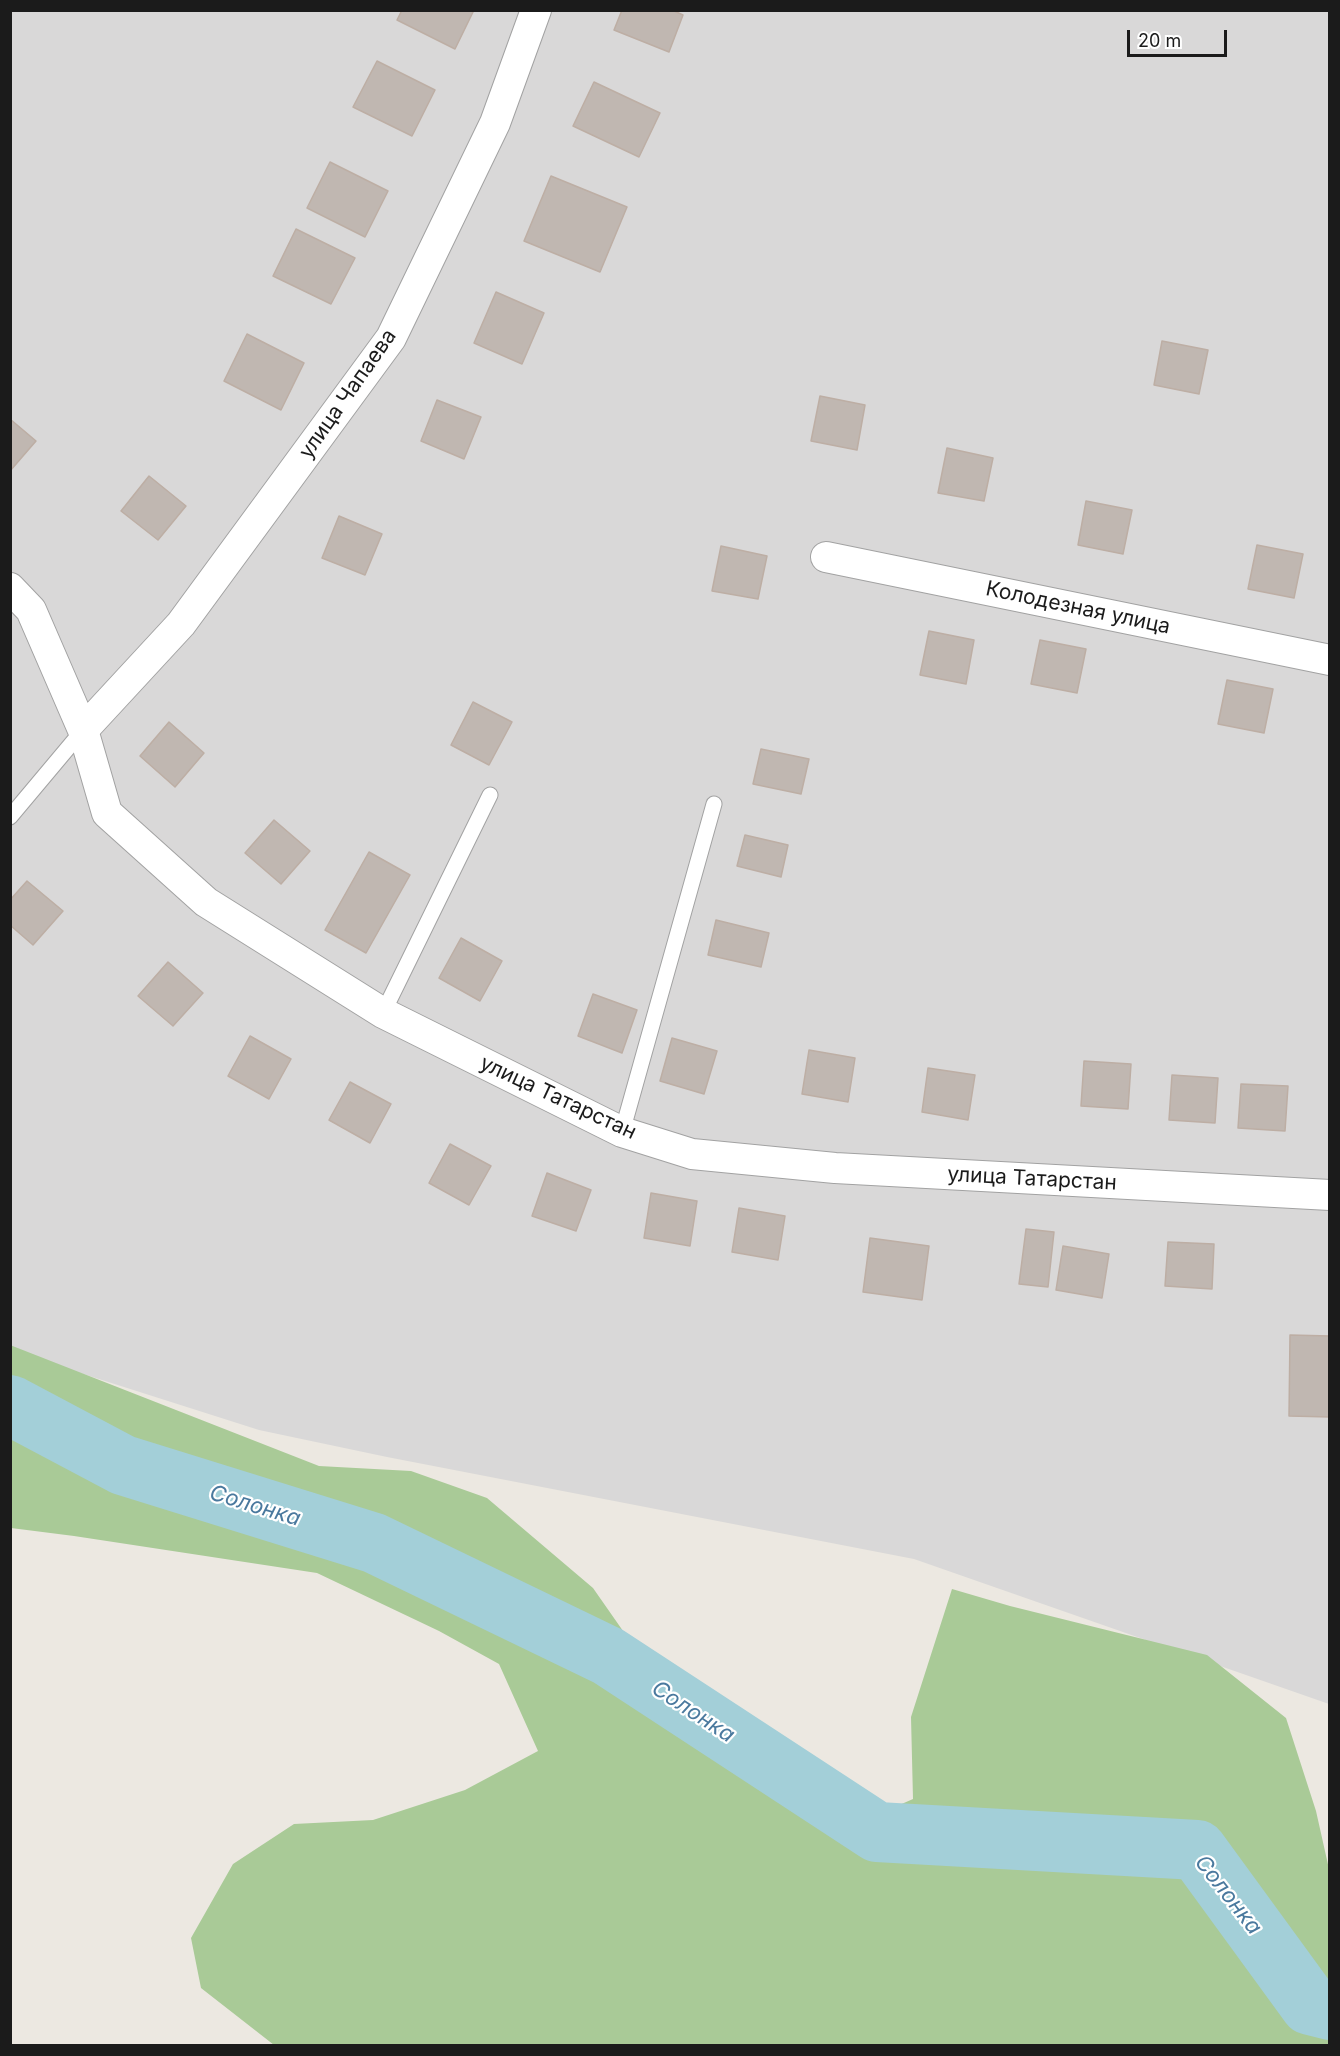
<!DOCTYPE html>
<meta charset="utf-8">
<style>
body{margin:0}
#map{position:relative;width:1340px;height:2056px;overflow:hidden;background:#ece8e1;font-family:Inter,sans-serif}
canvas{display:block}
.frame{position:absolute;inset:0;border:12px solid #1b1b1b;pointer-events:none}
.scale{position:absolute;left:1127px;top:30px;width:100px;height:27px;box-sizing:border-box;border:3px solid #1b1b1b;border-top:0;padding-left:8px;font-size:18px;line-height:21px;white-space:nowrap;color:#1b1b1b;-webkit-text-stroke:4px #fff;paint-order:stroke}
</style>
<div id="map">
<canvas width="1340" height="2056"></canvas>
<div class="frame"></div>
<div class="scale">20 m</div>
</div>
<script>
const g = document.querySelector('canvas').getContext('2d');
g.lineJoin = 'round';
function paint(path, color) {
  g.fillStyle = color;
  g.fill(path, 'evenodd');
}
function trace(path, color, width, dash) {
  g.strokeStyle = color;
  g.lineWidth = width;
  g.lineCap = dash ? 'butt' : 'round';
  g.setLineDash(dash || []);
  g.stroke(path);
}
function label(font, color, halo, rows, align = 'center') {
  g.font = font + ' Inter,sans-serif';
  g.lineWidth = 4.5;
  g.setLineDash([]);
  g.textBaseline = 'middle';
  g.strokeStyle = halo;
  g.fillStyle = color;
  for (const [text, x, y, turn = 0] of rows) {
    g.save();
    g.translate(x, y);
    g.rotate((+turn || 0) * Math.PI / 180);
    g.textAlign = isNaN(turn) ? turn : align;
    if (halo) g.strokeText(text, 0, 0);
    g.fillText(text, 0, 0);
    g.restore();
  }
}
const residential = new Path2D(`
 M 11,11 L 1329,11 L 1329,1704 L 914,1559 L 387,1457 L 259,1430 L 11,1351 Z`);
const forest = new Path2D(`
 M 10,1345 L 319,1466 L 411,1471 L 487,1498 L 593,1588 L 674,1704 L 753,1759 L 865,1820 L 913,1799 L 911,1717 L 952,1589 L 1010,1606 L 1207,1655 L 1286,1718 L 1316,1811 L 1329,1869 L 1329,2045 L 274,2045 L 201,1988 L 191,1938 L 233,1864 L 294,1824 L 373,1820 L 465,1790 L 538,1751 L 499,1664 L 439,1631 L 317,1573 L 74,1536 L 11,1528 Z`);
const river = new Path2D(`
 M 10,1405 L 123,1465 L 374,1543 L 608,1656 L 877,1832 L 1197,1850 L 1310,2005 L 1330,2010`);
const building = new Path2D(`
 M 402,10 L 474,10 L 455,49 L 397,20 Z
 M 622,10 L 672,10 L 683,15 L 669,52 L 614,30 Z
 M 377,61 L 435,90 L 412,136 L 353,107 Z
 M 594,82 L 660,113 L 639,157 L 573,126 Z
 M 330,162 L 388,191 L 365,237 L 307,208 Z
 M 551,176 L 627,207 L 600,272 L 524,241 Z
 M 296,229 L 355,258 L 331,304 L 273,276 Z
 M 496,292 L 544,313 L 522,364 L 474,343 Z
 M 247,334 L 304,363 L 281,410 L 224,381 Z
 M 1162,341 L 1208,350 L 1199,394 L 1154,385 Z
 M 820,396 L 865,405 L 857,450 L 811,441 Z
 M 437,400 L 481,417 L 464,459 L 421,441 Z
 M 10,419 L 36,441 L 10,471 Z
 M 947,448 L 993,458 L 984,501 L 938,493 Z
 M 149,476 L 186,506 L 158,540 L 121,511 Z
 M 1086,501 L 1132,510 L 1123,554 L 1078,545 Z
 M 339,516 L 382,534 L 365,575 L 322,558 Z
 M 1257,545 L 1303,554 L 1294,598 L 1248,589 Z
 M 721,546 L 767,556 L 758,599 L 712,591 Z
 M 929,631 L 974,640 L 966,684 L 920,675 Z
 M 1040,640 L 1086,649 L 1077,693 L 1031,684 Z
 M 1227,680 L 1273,689 L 1264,733 L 1218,724 Z
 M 473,702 L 512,722 L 489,765 L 451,745 Z
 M 169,722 L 204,753 L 175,787 L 140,756 Z
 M 761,749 L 809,759 L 801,794 L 753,784 Z
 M 274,820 L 310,851 L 281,884 L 245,853 Z
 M 745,835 L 788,845 L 781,877 L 737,866 Z
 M 369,852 L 410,875 L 366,953 L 325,930 Z
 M 27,881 L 63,911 L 33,945 L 10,925 L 10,900 Z
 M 716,920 L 769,933 L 761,967 L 708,955 Z
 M 461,938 L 502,961 L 480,1001 L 439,978 Z
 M 168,962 L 203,993 L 173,1026 L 138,996 Z
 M 593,994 L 637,1010 L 622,1053 L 578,1036 Z
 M 250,1036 L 291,1059 L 269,1099 L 228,1076 Z
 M 672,1038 L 717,1051 L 704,1094 L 660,1081 Z
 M 809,1050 L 855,1058 L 848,1102 L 802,1094 Z
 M 1084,1061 L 1131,1064 L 1128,1109 L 1081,1106 Z
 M 928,1068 L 975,1075 L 968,1120 L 922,1112 Z
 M 1172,1075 L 1218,1078 L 1215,1123 L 1169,1120 Z
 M 350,1082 L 391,1104 L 370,1143 L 329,1120 Z
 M 1241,1084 L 1288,1086 L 1285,1131 L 1238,1128 Z
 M 450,1144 L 491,1166 L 469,1205 L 429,1183 Z
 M 547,1173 L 591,1190 L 576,1231 L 532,1216 Z
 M 651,1193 L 697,1201 L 690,1246 L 644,1238 Z
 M 739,1208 L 785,1216 L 778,1260 L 732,1252 Z
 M 1026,1229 L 1054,1232 L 1048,1287 L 1019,1284 Z
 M 870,1238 L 929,1246 L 922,1300 L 863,1292 Z
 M 1168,1242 L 1214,1244 L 1212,1289 L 1165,1286 Z
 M 1063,1246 L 1109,1254 L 1102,1298 L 1056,1290 Z
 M 1290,1335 L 1330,1336 L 1330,1417 L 1289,1416 Z`);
const service = new Path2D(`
 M 10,817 L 83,730
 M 383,1013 L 490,795
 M 622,1132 L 714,804`);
const minor = new Path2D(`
 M 826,557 L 1330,660
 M 10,588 L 31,610 L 83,730 L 107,813 L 206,902 L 383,1013 L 622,1132 L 692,1154 L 835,1168 L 1330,1195
 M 83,730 L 181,624 L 391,338 L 495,123 L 536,10`);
const streetNames = [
 ["улица Чапаева",348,394,-55],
 ["Колодезная улица",1078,608,12],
 ["улица Татарстан",558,1098,25],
 ["улица Татарстан",1032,1179,3]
];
const waterNames = [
 ["Солонка",255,1506,17],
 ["Солонка",693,1712,33],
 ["Солонка",1228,1895,52]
];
paint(residential, '#d9d8d8');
paint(forest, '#a9ca97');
trace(river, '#a3cfd8', 60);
paint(building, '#c0b7b1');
trace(building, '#bdaea4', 1.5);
trace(service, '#a2a2a2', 17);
trace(minor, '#a2a2a2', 32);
trace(service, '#fff', 15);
trace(minor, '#fff', 30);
label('21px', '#1b1b1b', '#fff', streetNames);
label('italic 22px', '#4a799e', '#fff', waterNames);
</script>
